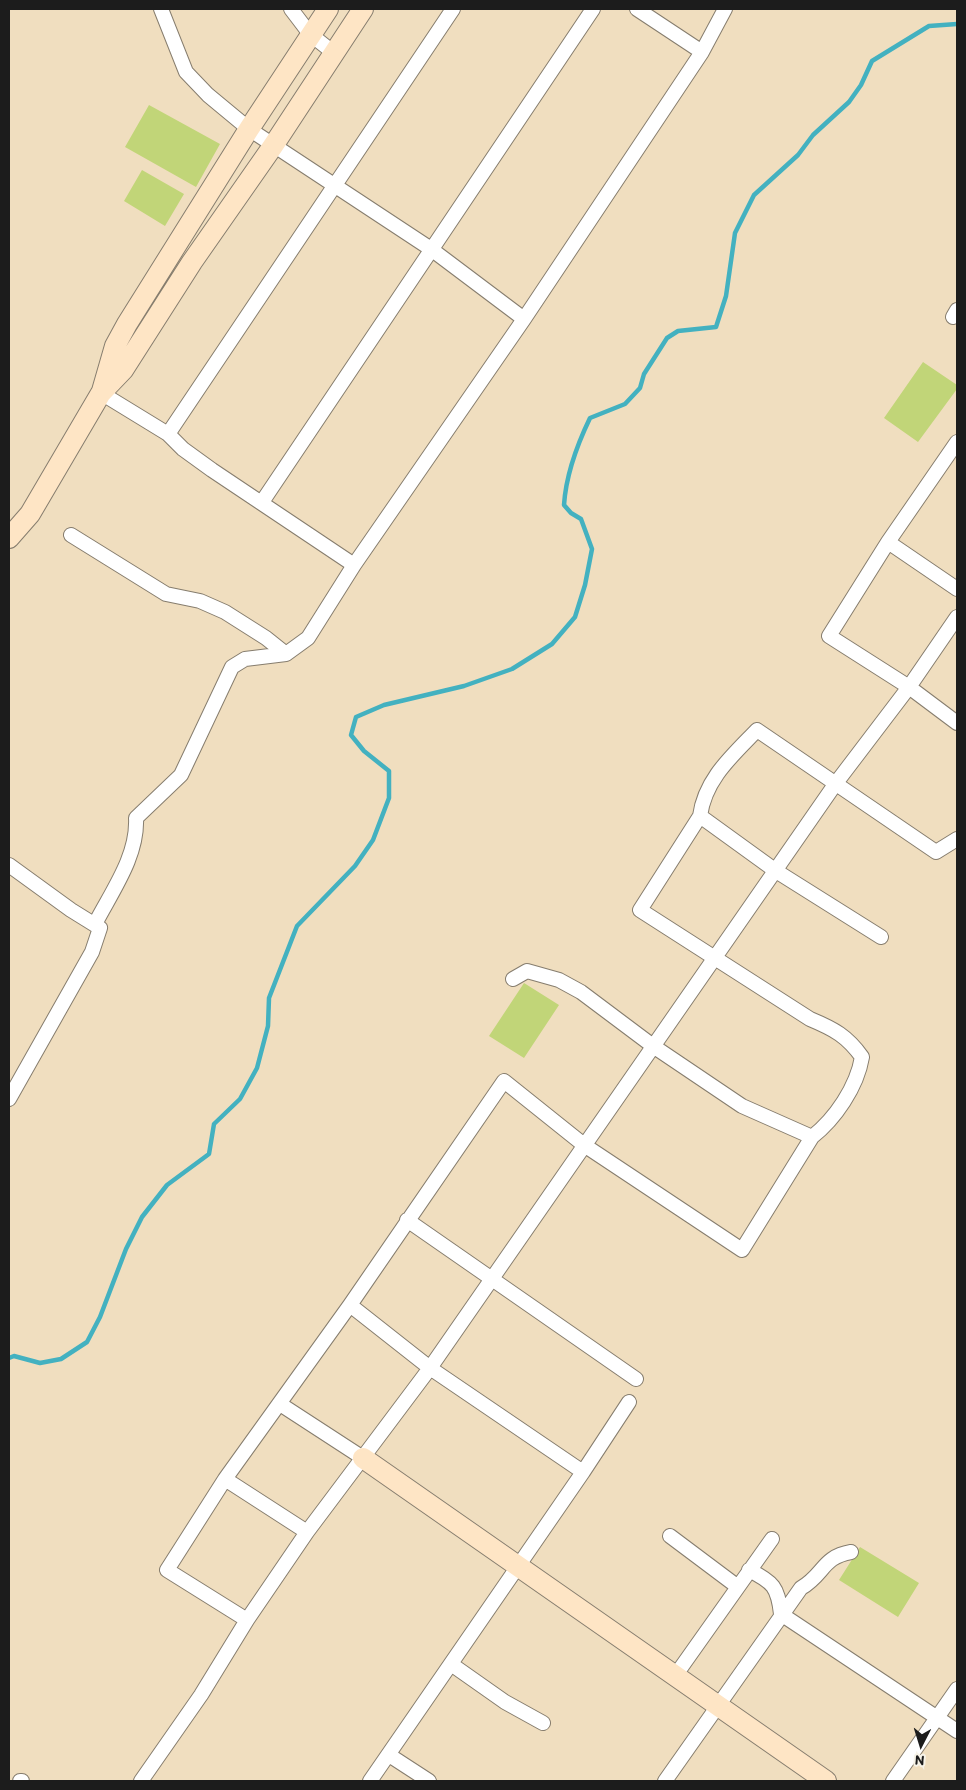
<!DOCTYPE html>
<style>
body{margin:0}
#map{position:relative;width:966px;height:1790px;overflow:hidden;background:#f0debf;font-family:Itim,sans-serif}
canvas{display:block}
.frame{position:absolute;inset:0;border:10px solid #1c1c1c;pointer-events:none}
.north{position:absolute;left:896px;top:1720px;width:50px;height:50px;-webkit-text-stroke:4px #f7f3e8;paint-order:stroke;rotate:185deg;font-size:14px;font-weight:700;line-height:20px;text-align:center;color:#1c1c1c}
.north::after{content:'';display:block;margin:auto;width:18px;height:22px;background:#1c1c1c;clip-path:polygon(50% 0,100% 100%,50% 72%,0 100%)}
</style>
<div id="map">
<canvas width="966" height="1790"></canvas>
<div class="frame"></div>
<div class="north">N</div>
</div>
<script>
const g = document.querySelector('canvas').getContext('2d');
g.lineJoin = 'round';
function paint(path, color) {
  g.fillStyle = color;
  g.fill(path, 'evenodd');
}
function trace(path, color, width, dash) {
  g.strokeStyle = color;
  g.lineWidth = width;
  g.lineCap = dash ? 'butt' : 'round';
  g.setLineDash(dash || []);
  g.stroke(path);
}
const green = new Path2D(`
 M 149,105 L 220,144 L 196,187 L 125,147 Z
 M 142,170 L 184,194 L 165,226 L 124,201 Z
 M 923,362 L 957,385 L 957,389 L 918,442 L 884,418 Z
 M 524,983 L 559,1005 L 524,1058 L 489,1036 Z
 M 860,1547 L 919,1583 L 898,1617 L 839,1580 Z`);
const stream = new Path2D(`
 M 9,1358 L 14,1356 L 40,1363 L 61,1359 L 87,1342 L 100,1317 L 126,1249 L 142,1217 L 167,1185 L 209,1154 L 214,1124 L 240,1099 L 257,1068 L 268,1026 L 269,998 L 297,926 L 355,866 L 373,840 L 389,798 L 389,771 L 364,751 L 351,735 L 356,717 L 384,705 L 464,686 L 512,669 L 552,644 L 575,617 L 585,585 L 592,549 L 581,519 L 571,513 L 564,505 C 566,474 577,445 590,418 L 625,404 L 640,388 L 644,374 L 667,338 L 678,331 L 716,327 L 726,296 L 735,233 L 754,195 L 798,155 L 813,135 L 849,102 L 861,85 L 872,61 L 929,26 L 957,24`);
const street = new Path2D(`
 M 161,9 L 186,72 L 208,95 L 249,129 L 431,249 L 524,319
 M 291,9 L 310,34 L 334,53
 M 637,9 L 702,52
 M 953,317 L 957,310
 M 101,393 L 168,434 L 183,449 L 212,470 L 354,565
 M 168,434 L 453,9
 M 957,442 L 888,542 L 829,636 L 909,687 L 957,723
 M 262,502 L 593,9
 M 71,535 L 166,594 L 200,601 L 225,612 L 266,638 L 286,654
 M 888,542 L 957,589
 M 700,816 L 776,871 L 881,937
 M 9,865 L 71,910 L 100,928 L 92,952 L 9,1099
 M 95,924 C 112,891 138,856 136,818 L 181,775 L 232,667 L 245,659 L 286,654 L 308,638 L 354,565 L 524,319 L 702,52 L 725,9
 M 513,979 L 527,971 L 559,980 L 581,992 L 653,1046 L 742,1106 L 812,1137
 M 407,1220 L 636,1379
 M 350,1305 L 430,1368 L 583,1472
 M 280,1404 L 363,1458
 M 225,1479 L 307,1532
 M 670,1536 L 738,1587
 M 749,1570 C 773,1582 778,1587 781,1614 L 957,1731
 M 247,1620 L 167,1570 L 225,1479 L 350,1305 L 504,1081 L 584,1145 L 742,1250 L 812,1137 C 835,1119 857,1087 862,1057 C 847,1036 834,1029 810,1019 L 640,910 L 700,816 C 705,779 732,756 757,730 L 936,852 L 957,839
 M 451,1664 L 505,1702 L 543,1723
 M 675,1676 L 772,1539
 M 389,1755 L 429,1781
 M 20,1781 L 22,1781
 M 141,1781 L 201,1695 L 247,1620 L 307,1532 L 430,1368 L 836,783 L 909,687 L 957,617
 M 370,1781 L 583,1472 L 629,1402
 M 665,1781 L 801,1588 C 824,1575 822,1557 851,1552
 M 893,1781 L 957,1689`);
const secondary = new Path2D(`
 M 102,391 L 115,346 L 127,324 L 249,129 L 328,9
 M 9,538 L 30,514 L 101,393 L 123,370 L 192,262 L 273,146 L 363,9
 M 363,1458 L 826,1781`);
paint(green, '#c1d578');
trace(stream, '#43b1c0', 4.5);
trace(street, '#867d6e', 16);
trace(secondary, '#867d6e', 22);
trace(street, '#fff', 14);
trace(secondary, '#fee5c5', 20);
</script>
